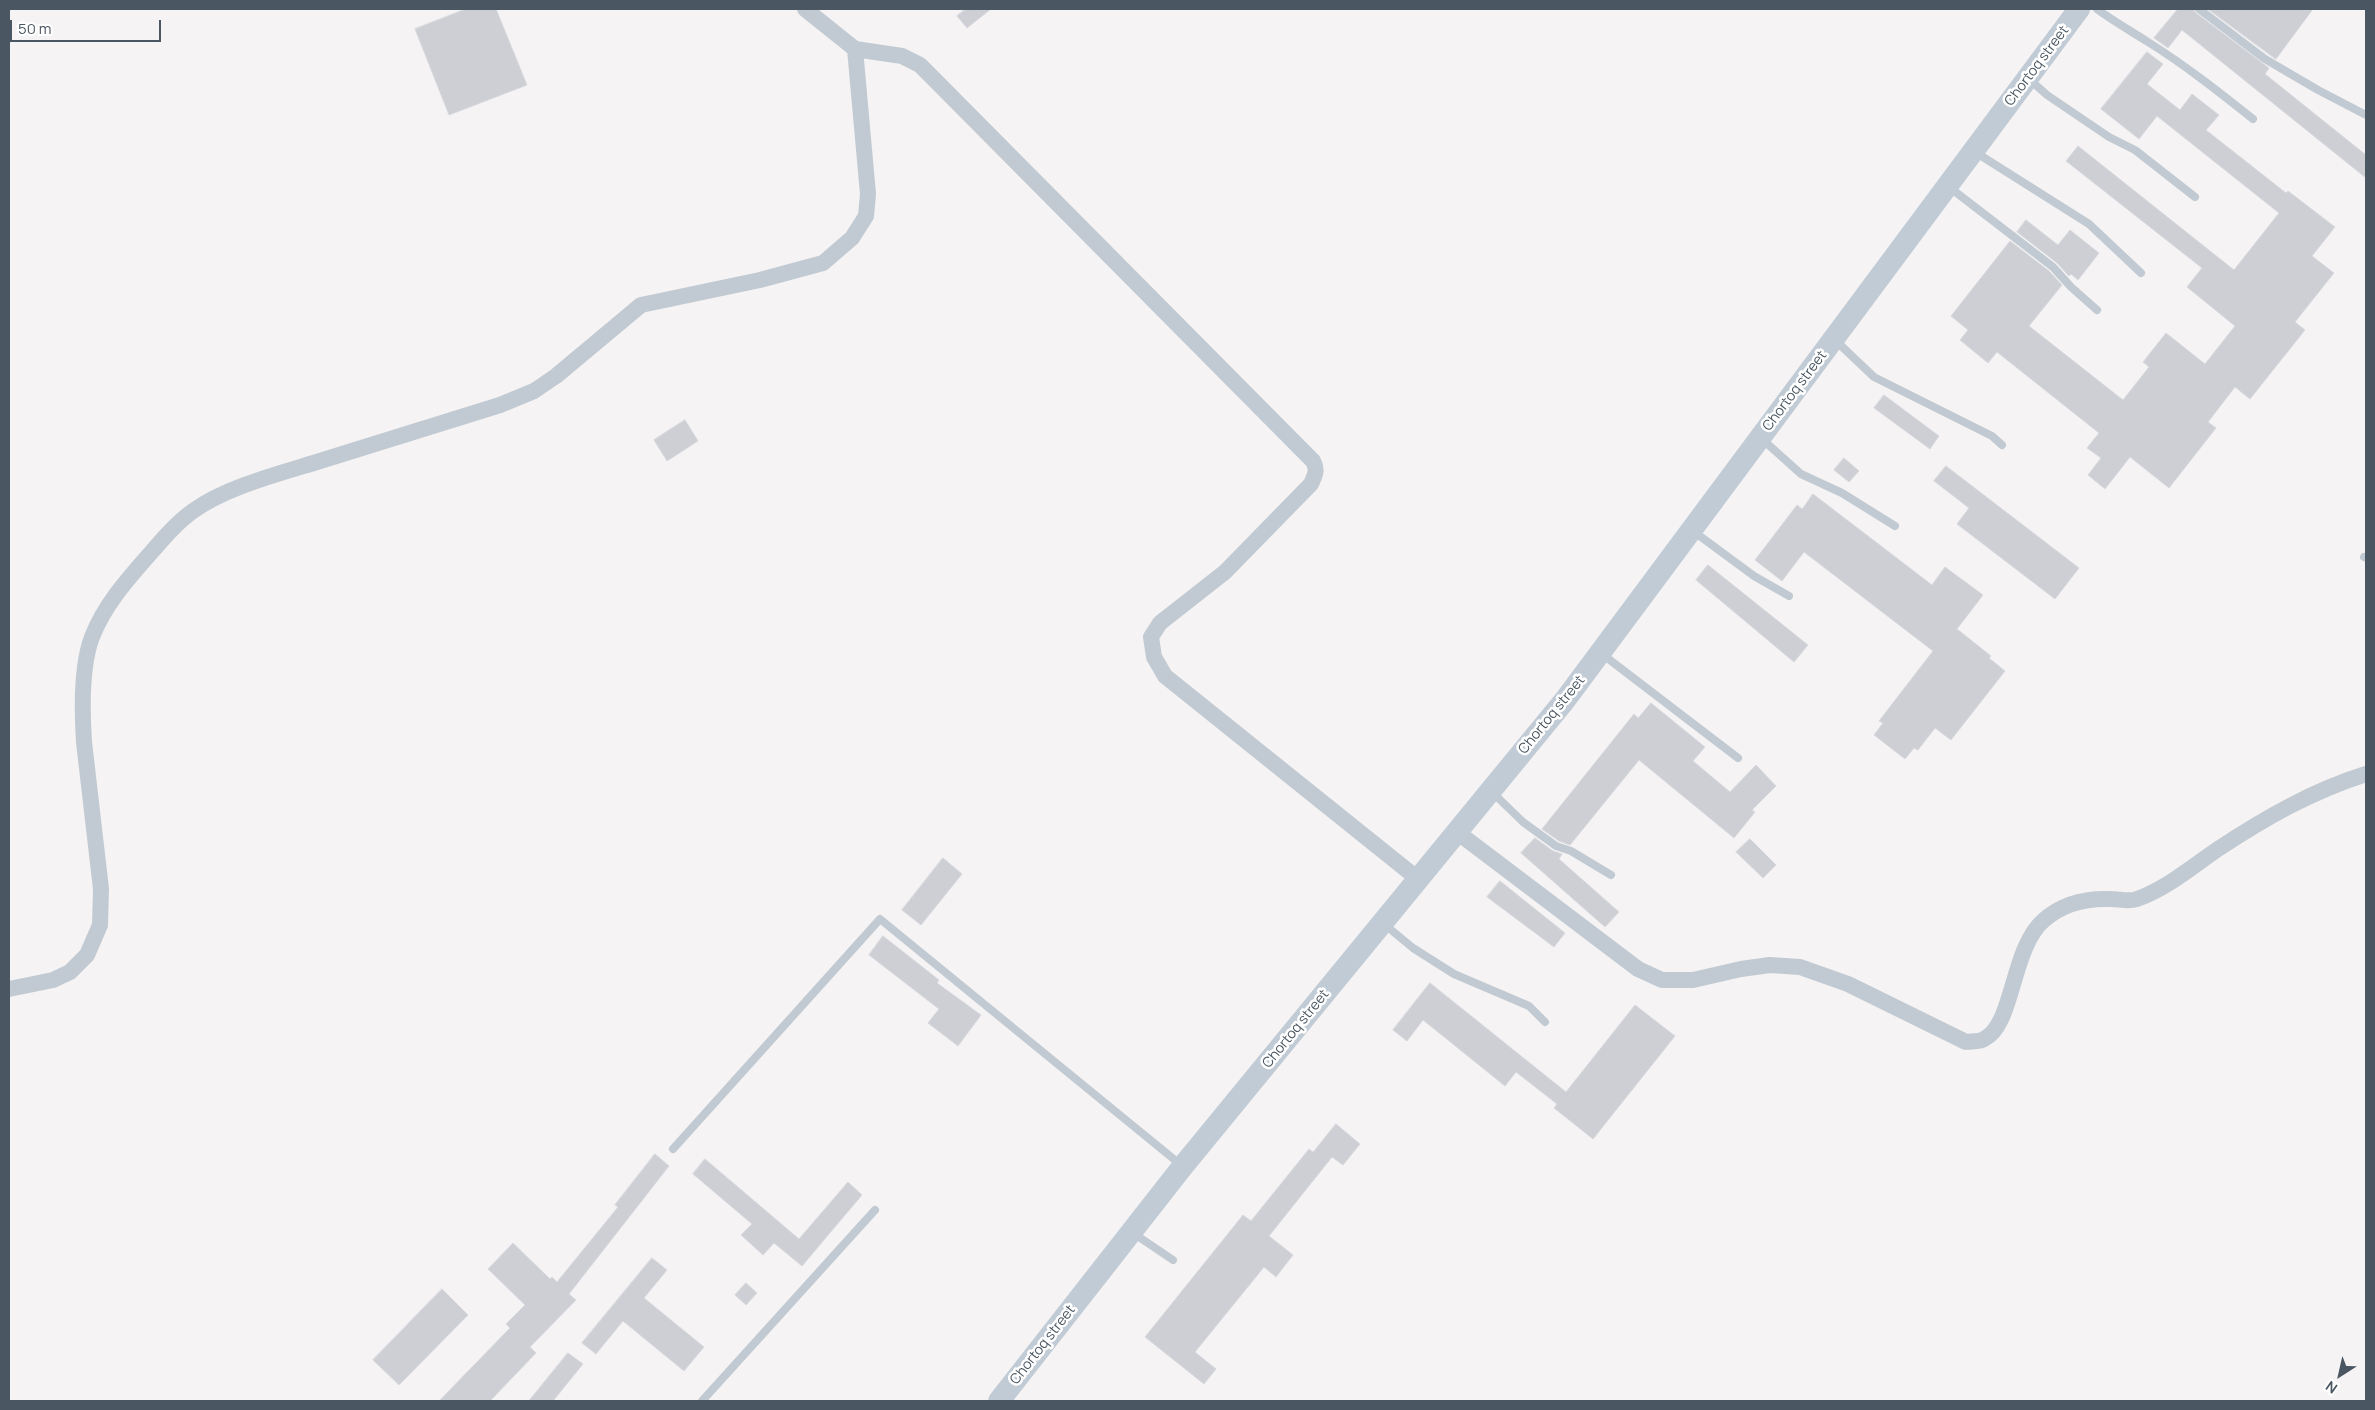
<!DOCTYPE html>
<style>
body{margin:0}
#map{position:relative;width:2375px;height:1410px;overflow:hidden;background:#f5f3f3;font-family:Manrope,sans-serif}
canvas{display:block}
.frame{position:absolute;inset:0;border:10px solid #4a5661;pointer-events:none}
.north{position:absolute;left:2315px;top:1350px;width:50px;height:50px;-webkit-text-stroke:4px #fff;paint-order:stroke;rotate:215deg;font-size:14px;font-weight:700;line-height:20px;text-align:center;color:#4a5661}
.north::after{content:'';display:block;margin:auto;width:18px;height:22px;background:#4a5661;clip-path:polygon(50% 0,100% 100%,50% 72%,0 100%)}
.scale{position:absolute;left:10px;top:20px;width:151px;height:22px;box-sizing:border-box;border:2px solid #4a5661;border-top:0;padding-left:6px;font-size:15px;line-height:18px;white-space:nowrap;color:#4a5661;-webkit-text-stroke:4px #fff;paint-order:stroke}
</style>
<div id="map">
<canvas width="2375" height="1410"></canvas>
<div class="frame"></div>
<div class="north">N</div>
<div class="scale">50 m</div>
</div>
<script>
const g = document.querySelector('canvas').getContext('2d');
g.lineJoin = 'round';
function paint(path, color) {
  g.fillStyle = color;
  g.fill(path, 'evenodd');
}
function trace(path, color, width, dash) {
  g.strokeStyle = color;
  g.lineWidth = width;
  g.lineCap = dash ? 'butt' : 'round';
  g.setLineDash(dash || []);
  g.stroke(path);
}
function label(font, color, halo, rows, align = 'center') {
  g.font = font + ' Manrope,sans-serif';
  g.lineWidth = 5;
  g.setLineDash([]);
  g.textBaseline = 'middle';
  g.strokeStyle = halo;
  g.fillStyle = color;
  for (const [text, x, y, turn = 0] of rows) {
    g.save();
    g.translate(x, y);
    g.rotate((+turn || 0) * Math.PI / 180);
    g.textAlign = isNaN(turn) ? turn : align;
    if (halo) g.strokeText(text, 0, 0);
    g.fillText(text, 0, 0);
    g.restore();
  }
}
const building = new Path2D(`
 M 466,9 L 496,9 L 527,85 L 449,115 L 415,29 Z
 M 966,9 L 991,9 L 967,28 L 957,16 Z
 M 2178,9 L 2193,9 L 2196,13 L 2269,68 L 2265,74 L 2366,155 L 2366,178 L 2182,30 L 2168,48 L 2154,38 Z
 M 2208,9 L 2313,9 L 2276,59 Z
 M 2147,52 L 2163,64 L 2147,84 L 2180,110 L 2192,94 L 2219,115 L 2206,130 L 2286,193 L 2288,191 L 2335,227 L 2312,256 L 2334,273 L 2295,322 L 2305,330 L 2250,399 L 2235,387 L 2208,422 L 2216,428 L 2169,488 L 2130,457 L 2105,489 L 2088,475 L 2101,458 L 2087,448 L 2099,433 L 1997,352 L 1988,363 L 1960,340 L 1968,330 L 1951,316 L 2010,241 L 2049,271 L 2062,285 L 2029,326 L 2123,400 L 2149,367 L 2143,362 L 2166,333 L 2205,364 L 2235,326 L 2187,287 L 2202,268 L 2066,161 L 2078,146 L 2234,270 L 2279,213 L 2157,116 L 2139,139 L 2101,109 Z
 M 2026,220 L 2058,245 L 2070,230 L 2099,253 L 2078,280 L 2071,274 L 2069,276 L 2057,263 L 2017,232 Z
 M 1884,395 L 1939,436 L 1930,449 L 1874,408 Z
 M 685,420 L 698,441 L 667,461 L 654,440 Z
 M 1844,458 L 1859,471 L 1849,482 L 1834,470 Z
 M 1946,466 L 2079,568 L 2055,599 L 1957,524 L 1969,508 L 1934,481 Z
 M 1813,494 L 1932,585 L 1945,567 L 1983,595 L 1957,629 L 1991,656 L 1989,658 L 2005,671 L 1951,740 L 1935,728 L 1918,750 L 1914,748 L 1905,759 L 1874,735 L 1883,723 L 1879,721 L 1933,651 L 1804,552 L 1782,581 L 1755,560 L 1797,505 L 1802,509 Z
 M 1708,565 L 1808,645 L 1794,662 L 1696,580 Z
 M 1651,703 L 1705,747 L 1693,761 L 1730,792 L 1756,765 L 1776,786 L 1752,810 L 1755,812 L 1734,838 L 1639,760 L 1570,845 L 1559,841 L 1542,829 L 1634,714 L 1638,718 Z
 M 1535,838 L 1553,851 L 1562,854 L 1559,859 L 1619,912 L 1605,927 L 1521,853 Z
 M 1750,839 L 1776,865 L 1763,878 L 1736,852 Z
 M 943,858 L 962,874 L 921,925 L 902,910 Z
 M 1500,881 L 1565,933 L 1554,947 L 1487,897 Z
 M 883,936 L 939,980 L 937,983 L 981,1015 L 958,1046 L 928,1023 L 939,1009 L 869,955 Z
 M 1430,983 L 1566,1092 L 1635,1005 L 1675,1036 L 1593,1139 L 1554,1108 L 1557,1104 L 1516,1072 L 1505,1086 L 1423,1020 L 1407,1041 L 1393,1030 Z
 M 1336,1124 L 1360,1144 L 1343,1165 L 1332,1157 L 1269,1236 L 1293,1255 L 1276,1277 L 1264,1267 L 1195,1352 L 1216,1369 L 1204,1384 L 1145,1337 L 1243,1215 L 1251,1221 L 1309,1149 L 1313,1152 Z
 M 655,1154 L 669,1166 L 569,1294 L 576,1300 L 530,1347 L 536,1353 L 490,1401 L 439,1401 L 510,1328 L 506,1324 L 525,1305 L 488,1269 L 513,1243 L 550,1279 L 552,1277 L 557,1282 L 618,1207 L 615,1205 Z
 M 705,1159 L 799,1239 L 848,1182 L 862,1195 L 802,1266 L 774,1243 L 763,1255 L 741,1235 L 752,1224 L 693,1174 Z
 M 652,1258 L 667,1270 L 644,1298 L 704,1347 L 684,1371 L 623,1321 L 596,1354 L 582,1343 Z
 M 746,1283 L 757,1293 L 746,1305 L 735,1295 Z
 M 442,1289 L 468,1315 L 399,1385 L 373,1360 Z
 M 568,1353 L 583,1364 L 553,1401 L 529,1401 Z`);
const lane = new Path2D(`
 M 2097,9 C 2113,21 2131,31 2148,42 C 2185,65 2219,92 2253,119
 M 2199,9 L 2265,59 L 2318,90 L 2366,115
 M 2029,79 L 2047,95 L 2109,137 L 2135,150 L 2195,197
 M 1975,152 L 2089,224 L 2141,273
 M 1949,187 L 2053,267 L 2071,287 L 2097,310
 M 1835,340 L 1874,377 L 1992,436 L 2002,445
 M 1762,439 L 1801,474 L 1842,493 L 1895,526
 M 1693,531 L 1754,576 L 1789,596
 M 2364,557 L 2366,558
 M 1602,654 L 1738,758
 M 1492,792 L 1523,822 L 1556,846 L 1571,851 L 1611,875
 M 1384,924 L 1413,948 L 1454,974 L 1529,1006 L 1545,1022
 M 673,1149 L 880,919 L 1181,1165
 M 1133,1233 L 1173,1260
 M 702,1401 L 875,1210`);
const street = new Path2D(`
 M 855,49 L 902,56 L 920,65 L 1313,461 C 1318,470 1315,475 1311,484 L 1225,572 L 1160,623 L 1151,637 L 1154,657 L 1165,676 L 1418,879
 M 1457,832 L 1638,969 L 1662,980 L 1693,980 L 1741,969 L 1770,965 L 1800,967 L 1848,984 L 1966,1042 C 1971,1041 1980,1042 1984,1039 C 2014,1025 2011,948 2044,920 C 2063,903 2087,898 2111,899 C 2119,899 2130,902 2137,899 C 2166,889 2193,866 2218,849 C 2265,818 2312,791 2366,774
 M 9,989 L 53,980 L 70,972 L 87,955 L 100,925 L 101,889 L 84,742 C 82,711 81,666 92,637 C 104,606 126,581 148,556 C 162,540 176,523 193,511 C 226,487 281,473 320,461 C 380,442 440,424 500,405 L 534,391 L 556,376 L 641,305 L 760,280 L 823,263 L 852,238 L 866,216 L 868,194 L 855,49 L 805,9`);
const secondary = new Path2D(`
 M 999,1401 L 1183,1166 L 1565,700 L 2079,9`);
const streetNames = [
 ["Chortoq street",2037,66,-53],
 ["Chortoq street",1795,391,-53],
 ["Chortoq street",1552,715,-51],
 ["Chortoq street",1296,1029,-51],
 ["Chortoq street",1043,1345,-52]
];
paint(building, '#cdcfd5');
trace(building, '#d7d9de', 1);
trace(lane, '#c1cad2', 8);
trace(street, '#c1cad2', 16);
trace(secondary, '#c1cbd6', 22);
label('14px', '#4a5661', '#fff', streetNames);
</script>
